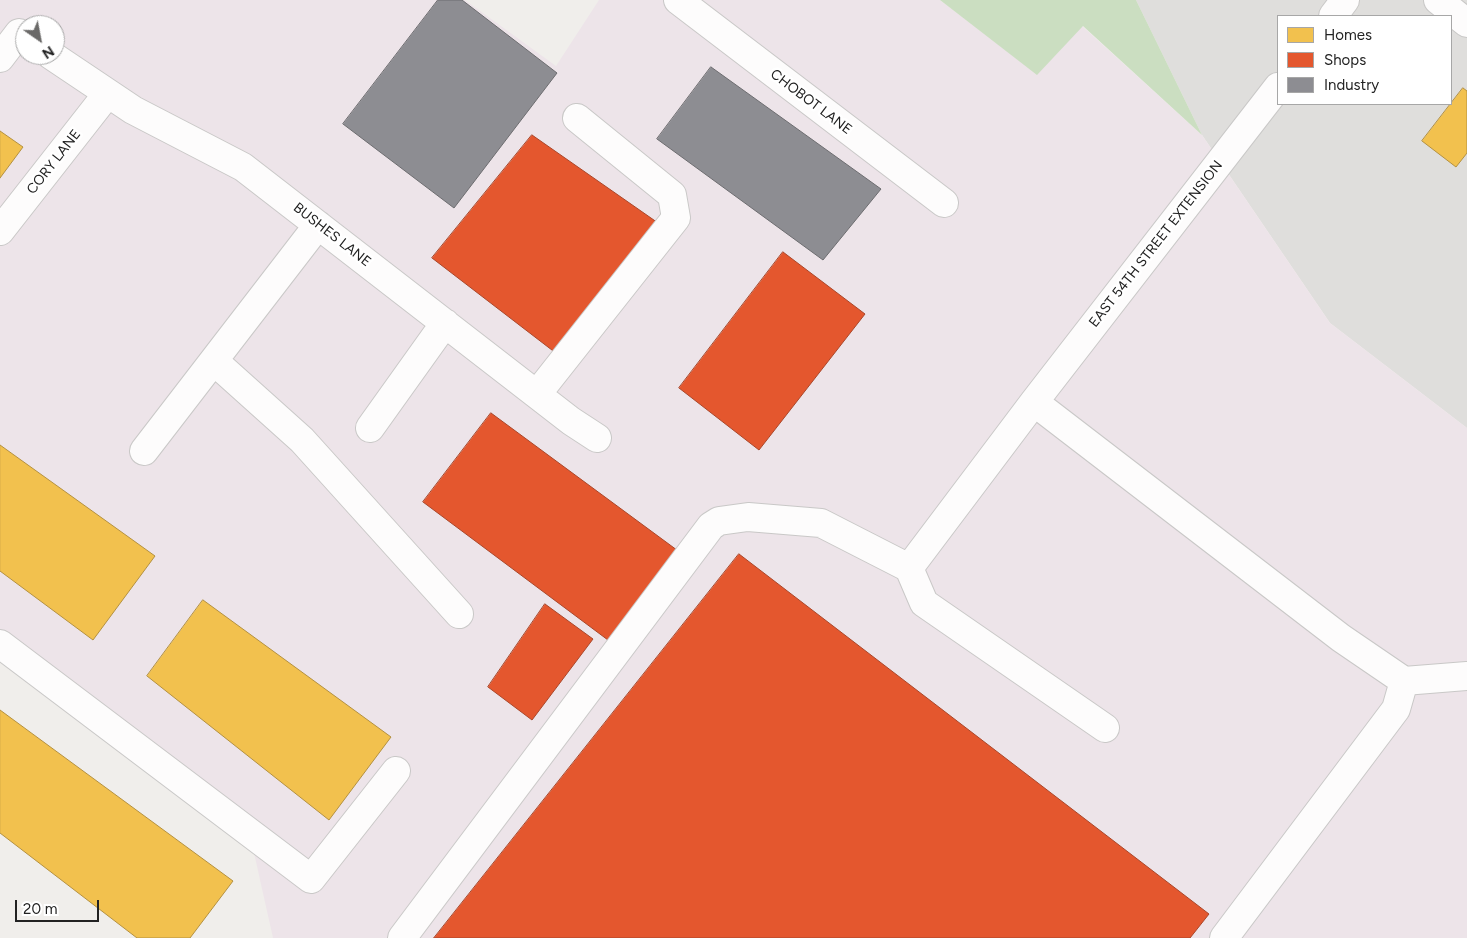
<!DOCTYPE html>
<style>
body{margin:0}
#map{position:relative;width:1467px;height:938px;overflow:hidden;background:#f0eeeb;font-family:Figtree,sans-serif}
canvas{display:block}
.legend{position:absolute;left:1277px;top:15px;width:175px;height:90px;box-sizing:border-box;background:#fff;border:1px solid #a7a7a7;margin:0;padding:6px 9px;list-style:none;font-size:15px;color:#222}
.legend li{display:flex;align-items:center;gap:10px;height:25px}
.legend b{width:25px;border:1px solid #a7a7a7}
.north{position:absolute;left:15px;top:15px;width:50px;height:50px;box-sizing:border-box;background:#fff;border:1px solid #a7a7a7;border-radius:50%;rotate:147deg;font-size:14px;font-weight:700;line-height:20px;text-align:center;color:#222}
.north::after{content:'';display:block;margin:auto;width:18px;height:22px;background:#6a6968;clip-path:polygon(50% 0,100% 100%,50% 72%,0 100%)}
.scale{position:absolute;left:15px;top:900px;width:84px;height:22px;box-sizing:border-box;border:2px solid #222;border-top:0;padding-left:6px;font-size:15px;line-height:18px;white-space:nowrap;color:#222;-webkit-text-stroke:4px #fff;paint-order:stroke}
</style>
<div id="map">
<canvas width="1467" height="938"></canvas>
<ul class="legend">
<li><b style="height:14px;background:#f2c14e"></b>Homes</li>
<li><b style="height:14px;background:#e4572e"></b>Shops</li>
<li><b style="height:14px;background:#8d8d92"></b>Industry</li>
</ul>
<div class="north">N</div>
<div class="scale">20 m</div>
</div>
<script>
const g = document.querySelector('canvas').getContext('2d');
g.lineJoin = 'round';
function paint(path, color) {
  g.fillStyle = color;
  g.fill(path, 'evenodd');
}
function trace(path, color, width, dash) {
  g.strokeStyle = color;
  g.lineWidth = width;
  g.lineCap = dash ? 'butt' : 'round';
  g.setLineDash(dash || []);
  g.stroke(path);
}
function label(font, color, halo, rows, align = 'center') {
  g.font = font + ' Figtree,sans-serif';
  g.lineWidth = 5;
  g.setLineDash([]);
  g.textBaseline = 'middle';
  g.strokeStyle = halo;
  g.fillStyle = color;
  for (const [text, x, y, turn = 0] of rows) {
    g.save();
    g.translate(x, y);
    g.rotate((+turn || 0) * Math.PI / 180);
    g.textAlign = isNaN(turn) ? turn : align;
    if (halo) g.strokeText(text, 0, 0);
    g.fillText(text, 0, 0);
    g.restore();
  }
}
const residential = new Path2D(`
 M 1136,0 L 1467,0 L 1467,428 L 1330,323 L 1202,135 ZM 1278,16 L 1451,16 L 1451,104 L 1278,104 Z`);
const industrial = new Path2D(`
 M 0,0 L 465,0 L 556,66 L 599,0 L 940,0 L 1037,74 L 1082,26 L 1202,135 L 1330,323 L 1467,428 L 1467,938 L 273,938 L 246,817 L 0,629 ZM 25,25 L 55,25 L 55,55 L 25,55 Z`);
const forest = new Path2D(`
 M 940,0 L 1136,0 L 1202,135 L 1083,26 L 1037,75 Z`);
const homes = new Path2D(`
 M 1463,88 L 1467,91 L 1467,153 L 1456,167 L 1422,141 Z
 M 0,131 L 23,147 L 0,178 Z
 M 0,445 L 155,556 L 93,640 L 0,571 Z
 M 203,600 L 391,737 L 329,820 L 147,676 Z
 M 0,710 L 233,881 L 190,938 L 137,938 L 0,833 Z`);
const shops = new Path2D(`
 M 532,135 L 661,225 L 561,357 L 432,258 Z
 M 783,252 L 865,314 L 759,450 L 679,388 Z
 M 491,413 L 685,556 L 616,646 L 423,502 Z
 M 739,554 L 1209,914 L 1190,938 L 434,938 Z
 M 545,604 L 593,639 L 532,720 L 488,687 Z`);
const industry = new Path2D(`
 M 438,0 L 462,0 L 557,73 L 454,208 L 343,124 Z
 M 711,67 L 881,189 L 823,260 L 657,139 Z`);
const minor = new Path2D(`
 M 678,0 L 944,203
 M 1438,0 L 1467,23
 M 1333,16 L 1345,0
 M 51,55 L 133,110 L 243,167 L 571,421 L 597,438
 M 0,58 L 19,33
 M 0,231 L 108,93
 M 214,361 L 302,440 L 459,614
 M 537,394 L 676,218 L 672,195 L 577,118
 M 1034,402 L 1341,638 L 1404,681 L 1467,676
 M 370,428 L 445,323
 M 144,451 L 318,225
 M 0,644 L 311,879 L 396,771
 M 1105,728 L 924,603 L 909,568 L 1034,402 L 1278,87
 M 402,938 L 711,526 L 719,521 L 748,517 L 821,523 L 909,568
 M 1224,938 L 1396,709 L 1404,681`);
const streetNames = [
 ["CHOBOT LANE",811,102,37],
 ["CORY LANE",54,162,-52],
 ["BUSHES LANE",332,235,38],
 ["EAST 54TH STREET EXTENSION",1156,244,-52]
];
paint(residential, '#dfdedc');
paint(industrial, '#ede4e9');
paint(forest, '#cbdec1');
paint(homes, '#f2c14e');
trace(homes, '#b49141', 1);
paint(shops, '#e4572e');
trace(shops, '#aa472a', 1);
paint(industry, '#8d8d92');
trace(industry, '#6d6d70', 1);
trace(minor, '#c9c8c7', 30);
trace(minor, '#fdfcfc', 28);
label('14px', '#222', '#fff', streetNames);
</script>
